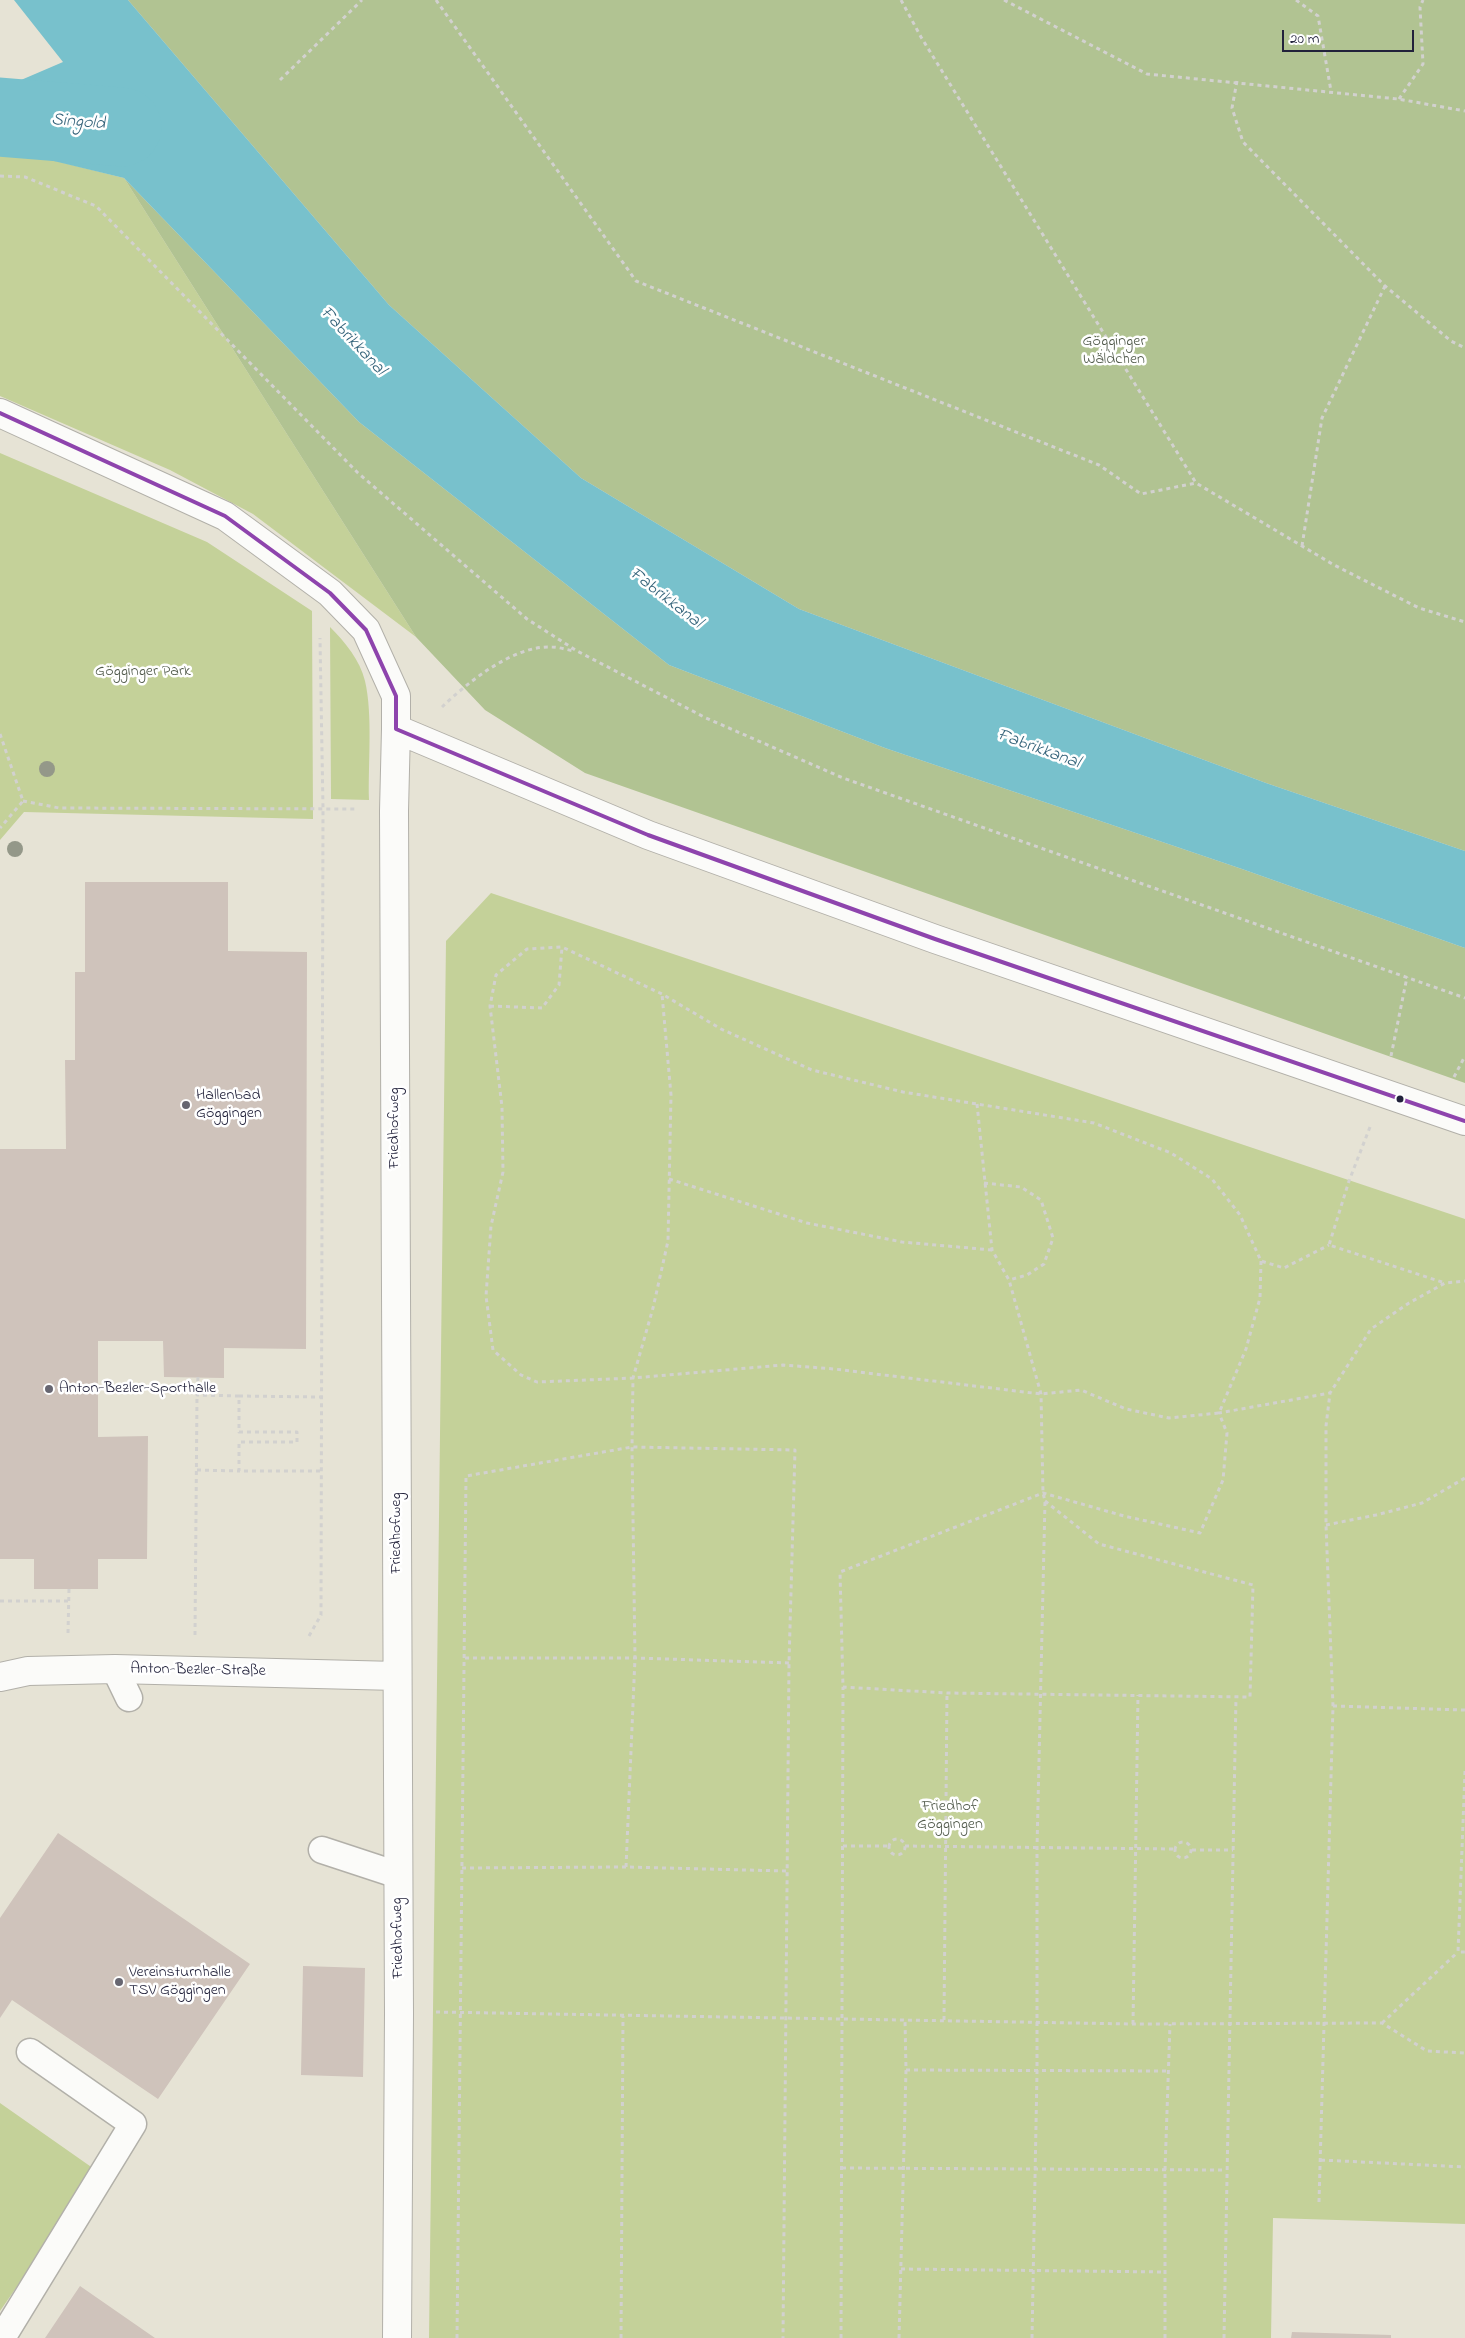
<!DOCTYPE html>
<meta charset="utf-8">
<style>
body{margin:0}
#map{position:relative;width:1465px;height:2338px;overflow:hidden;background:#e6e3d5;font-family:"Indie Flower",sans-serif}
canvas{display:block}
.scale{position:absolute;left:1282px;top:30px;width:132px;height:22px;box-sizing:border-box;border:2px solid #22223b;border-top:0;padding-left:6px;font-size:15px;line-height:18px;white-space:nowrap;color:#22223b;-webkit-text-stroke:4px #fff;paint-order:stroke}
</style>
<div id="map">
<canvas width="1465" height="2338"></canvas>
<div class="scale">20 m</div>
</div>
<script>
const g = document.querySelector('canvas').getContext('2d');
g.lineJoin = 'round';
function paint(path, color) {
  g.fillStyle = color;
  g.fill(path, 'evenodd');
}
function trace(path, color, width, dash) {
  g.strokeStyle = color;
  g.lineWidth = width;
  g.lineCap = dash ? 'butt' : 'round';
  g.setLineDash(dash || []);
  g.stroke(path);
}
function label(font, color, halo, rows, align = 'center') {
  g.font = font + ' "Indie Flower",sans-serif';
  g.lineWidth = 5;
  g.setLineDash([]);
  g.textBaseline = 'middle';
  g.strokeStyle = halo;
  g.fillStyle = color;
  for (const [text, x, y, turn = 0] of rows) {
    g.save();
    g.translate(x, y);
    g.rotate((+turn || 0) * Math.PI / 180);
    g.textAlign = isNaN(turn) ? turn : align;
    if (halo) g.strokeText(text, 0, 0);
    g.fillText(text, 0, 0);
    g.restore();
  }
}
const green = new Path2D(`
 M 0,147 L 124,178 L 416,637 L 253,514 L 170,470 L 0,396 Z
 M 0,453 L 207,542 L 312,611 L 313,819 L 24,812 L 0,840 Z
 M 330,627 C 345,642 360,660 365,681 C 373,715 368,764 369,800 L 331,799 Z
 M 491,893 L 1465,1219 L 1465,2224 L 1273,2218 L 1271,2338 L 429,2338 L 446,941 Z
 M 0,2103 L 97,2171 L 0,2311 Z`);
const forest = new Path2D(`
 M 128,0 L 1465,0 L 1465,851 L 1266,783 L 799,609 L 581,478 L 389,305 Z
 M 124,178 L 359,422 L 669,665 L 885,748 L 1242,869 L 1465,948 L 1465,1083 L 585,773 L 485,710 L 416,637 Z`);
const water = new Path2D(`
 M 14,0 L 128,0 L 389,305 L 581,478 L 799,609 L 1266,783 L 1465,851 L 1465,948 L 1242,869 L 885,748 L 669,665 L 359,422 L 124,178 L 33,156 L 0,89 L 63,62 Z`);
const river = new Path2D(`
 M 0,117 L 122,127`);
const building = new Path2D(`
 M 85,882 L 228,882 L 228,951 L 307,952 L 306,1349 L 224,1348 L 224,1378 L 164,1377 L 163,1341 L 98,1341 L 98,1437 L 148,1436 L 147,1559 L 98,1559 L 98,1589 L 34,1589 L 34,1559 L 0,1559 L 0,1149 L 66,1149 L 65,1060 L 75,1060 L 75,972 L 85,972 Z
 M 58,1833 L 250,1964 L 158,2099 L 12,2000 L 0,2018 L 0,1918 Z
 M 303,1966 L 365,1968 L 363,2077 L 301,2075 Z
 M 80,2286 L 155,2338 L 45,2338 Z
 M 1292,2332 L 1391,2335 L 1391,2338 L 1291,2338 Z`);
const path = new Path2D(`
 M 436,0 L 636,281 L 1099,465 L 1141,494 L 1196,483
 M 901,0 L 921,37 L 1196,483 L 1334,565 L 1419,608 L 1465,622
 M 1004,0 L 1147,74 L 1398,99 L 1465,111
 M 1296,0 L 1318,16 L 1331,91
 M 280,80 L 362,0
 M 1237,81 L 1232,108 L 1243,142 L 1385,286 L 1451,341 L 1465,348
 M 1399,99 L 1423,64 L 1420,7 L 1423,0
 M 0,176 L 25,177 L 96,206 L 358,473 L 527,619 L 577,651 L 706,718 L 843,778 L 1465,998
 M 1302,546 L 1322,418 L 1385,286
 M 442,707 C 468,682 514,645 552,647 C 559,647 567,650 575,651
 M 0,734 L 23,801 L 0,828
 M 23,801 L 59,808 L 357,809
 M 490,1006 L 542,1008 L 559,985 L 562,947
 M 1391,1056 L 1407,977
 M 1454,1077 L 1465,1056
 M 977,1104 L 992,1250 L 1009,1280 L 1041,1394 L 1043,1493 L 1045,1501 L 1037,1848 L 1037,2072 L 1032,2338
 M 1370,1127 L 1349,1181 L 1329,1245 L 1445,1283
 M 669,1179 L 807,1223 L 902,1242 L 992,1250
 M 984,1183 L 1021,1187 L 1041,1200 L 1053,1238 L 1044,1264 L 1027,1275 L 1009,1280
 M 1261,1261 L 1260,1298 L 1246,1349 L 1219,1413 L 1169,1418 L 1126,1409 L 1081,1390 L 1041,1394 L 834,1369 L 783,1365 L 633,1378 L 537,1382 L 521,1375 L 493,1350 L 486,1296 L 491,1226 L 503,1172 L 502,1107 L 490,1006 L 496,975 L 527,949 L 562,947 L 662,994 L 721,1029 L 812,1070 L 903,1092 L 1094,1123 L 1171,1153 L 1212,1179 L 1240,1215 L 1261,1261 L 1284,1268 L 1329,1245
 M 198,1377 L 197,1395 L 239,1396 L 239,1432 L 297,1432 L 297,1442 L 239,1442 L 239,1471 L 320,1471
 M 239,1396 L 320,1397
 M 197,1470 L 239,1471
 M 1045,1501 L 1099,1544 L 1253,1585 L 1250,1697 L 947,1693 L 843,1687 L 840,1572 L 1043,1493 L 1124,1516 L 1200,1533 L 1223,1480 L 1227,1433 L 1219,1413 L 1330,1393
 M 1326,1525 L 1376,1515 L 1422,1503 L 1465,1478
 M 0,1601 L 69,1601
 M 68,1633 L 69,1589
 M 195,1635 L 197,1395
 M 309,1636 L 321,1615 L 323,808 L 320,638
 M 465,1658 L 635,1658 L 789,1663
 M 1333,1706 L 1465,1710
 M 1465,1771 L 1458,1952 L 1465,1952
 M889 1847a8 8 0 1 1 16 0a8 8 0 1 1-16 0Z
 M1175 1850a8 8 0 1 1 16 0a8 8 0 1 1-16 0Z
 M 843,1846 L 888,1846
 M 905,1846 L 1175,1849
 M 1192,1850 L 1233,1850
 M 626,1867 L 635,1658 L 632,1447 L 633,1378 L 653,1308 L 668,1241 L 671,1095 L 662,994
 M 462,1868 L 626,1867 L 787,1871
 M 436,2012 L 1133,2024 L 1382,2023 L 1427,2051 L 1465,2053
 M 944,2020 L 947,1693
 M 1382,2023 L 1458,1952
 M 1133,2024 L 1138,1695
 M 906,2070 L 1167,2071
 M 1321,2160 L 1465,2167
 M 842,2168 L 1226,2170
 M 1319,2202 L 1333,1706 L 1326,1525 L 1326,1426 L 1330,1393 L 1371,1329 L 1409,1303 L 1445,1283 L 1465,1281
 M 901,2269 L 1165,2272
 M 457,2338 L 466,1476 L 632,1447 L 795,1450 L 789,1663 L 783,2338
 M 621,2338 L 623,2016
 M 841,2338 L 843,1687
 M 899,2338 L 906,2070 L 905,2020
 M 1165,2338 L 1165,2170 L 1170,2024
 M 1224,2338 L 1236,1697`);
const service = new Path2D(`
 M 115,1669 L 129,1698
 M 322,1850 L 398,1875
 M 2,2338 L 133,2124 L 30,2052`);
const minor = new Path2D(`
 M 0,413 L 225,516 L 330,593 L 366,630 L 396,696 L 396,729 L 648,835 L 935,939 L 1465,1121
 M 396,729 L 394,811 L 399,2013 L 397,2338
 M 0,1677 L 28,1671 L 115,1669 L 397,1676`);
const bus1 = new Path2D(`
 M 0,413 L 225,516 L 330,593 L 366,630 L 396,696 L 396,729 L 648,835 L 935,939 L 1465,1121`);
const trees = [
 [47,769],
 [15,849]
];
const markers = [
 [1400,1099,4.5,"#22223b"],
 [186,1105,5,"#676671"],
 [49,1389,5,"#676671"],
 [119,1982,5,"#676671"]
];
const parkNames = [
 ["Gögginger",1114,342],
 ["Wäldchen",1114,360],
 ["Gögginger Park",143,672],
 ["Friedhof",950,1807],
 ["Göggingen",950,1825]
];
const poiNames = [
 ["Hallenbad",196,1096],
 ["Göggingen",196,1114],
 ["Anton-Bezler-Sporthalle",59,1389],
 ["Vereinsturnhalle",129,1973],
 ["TSV Göggingen",129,1991]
];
const streetNames = [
 ["Friedhofweg",395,1128,-90],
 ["Friedhofweg",397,1533,-90],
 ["Anton-Bezler-Straße",198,1671,1],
 ["Friedhofweg",399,1938,-91]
];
const waterNames = [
 ["Singold",78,123,5],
 ["Fabrikkanal",352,342,47],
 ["Fabrikkanal",665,599,38],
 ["Fabrikkanal",1038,750,20]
];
paint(green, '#c4d199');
paint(forest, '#b1c392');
paint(water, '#78c1cc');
trace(river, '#78c1cc', 79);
paint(building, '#cfc3bb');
trace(service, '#b2b0a9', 29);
trace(minor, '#b2b0a9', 30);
trace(path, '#d2d1cf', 3, [4, 4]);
trace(service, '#fbfbf9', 26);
trace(minor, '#fbfbf9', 28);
trace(bus1, '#8e44ad', 4);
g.fillStyle = '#949889';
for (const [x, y] of trees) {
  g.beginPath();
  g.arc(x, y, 8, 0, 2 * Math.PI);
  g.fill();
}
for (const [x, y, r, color] of markers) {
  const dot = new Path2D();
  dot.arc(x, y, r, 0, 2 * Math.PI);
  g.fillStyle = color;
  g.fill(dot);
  trace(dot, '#fff', 2);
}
label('16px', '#515a4b', '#fff', parkNames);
label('16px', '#22223b', '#fff', poiNames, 'left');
label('16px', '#22223b', '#fff', streetNames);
label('italic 18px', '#34637a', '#fff', waterNames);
</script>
